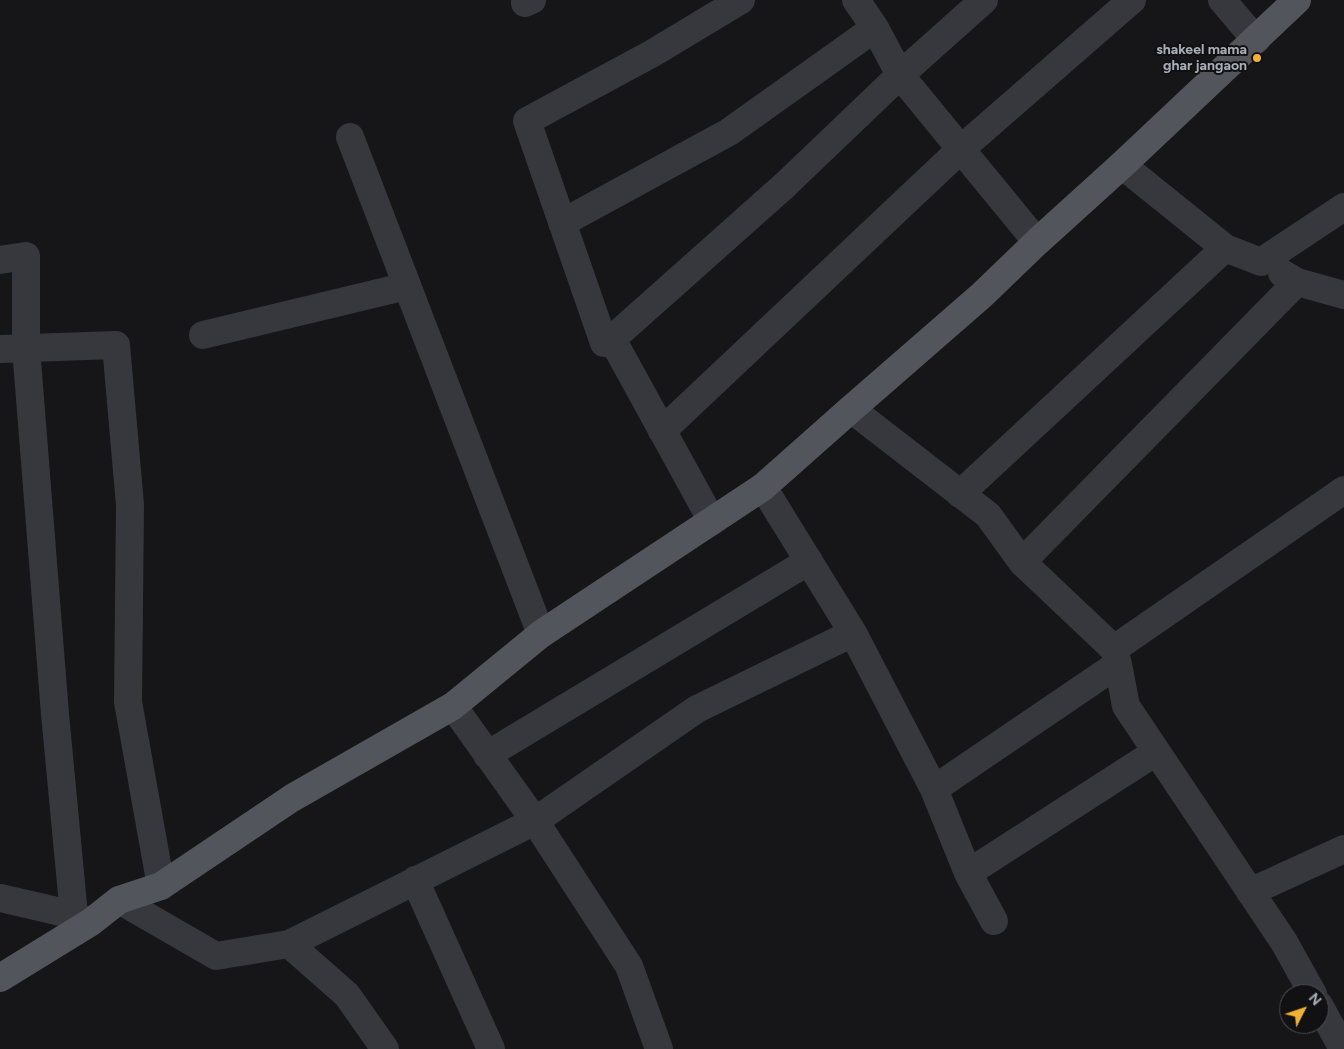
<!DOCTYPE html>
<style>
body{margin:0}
#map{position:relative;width:1344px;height:1049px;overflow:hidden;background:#161618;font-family:Figtree,sans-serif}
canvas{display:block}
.north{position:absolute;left:1279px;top:984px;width:50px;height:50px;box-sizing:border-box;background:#111113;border:1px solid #4d4f55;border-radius:50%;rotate:49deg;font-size:14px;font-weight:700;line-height:20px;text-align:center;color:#a8adb8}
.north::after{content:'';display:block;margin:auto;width:18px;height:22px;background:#f2b134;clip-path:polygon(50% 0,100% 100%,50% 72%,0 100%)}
</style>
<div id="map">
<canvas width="1344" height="1049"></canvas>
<div class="north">N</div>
</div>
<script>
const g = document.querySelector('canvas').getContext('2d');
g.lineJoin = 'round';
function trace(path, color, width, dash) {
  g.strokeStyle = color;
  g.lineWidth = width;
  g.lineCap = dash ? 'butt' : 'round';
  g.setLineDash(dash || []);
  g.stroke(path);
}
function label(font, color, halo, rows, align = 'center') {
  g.font = font + ' Figtree,sans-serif';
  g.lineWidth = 4;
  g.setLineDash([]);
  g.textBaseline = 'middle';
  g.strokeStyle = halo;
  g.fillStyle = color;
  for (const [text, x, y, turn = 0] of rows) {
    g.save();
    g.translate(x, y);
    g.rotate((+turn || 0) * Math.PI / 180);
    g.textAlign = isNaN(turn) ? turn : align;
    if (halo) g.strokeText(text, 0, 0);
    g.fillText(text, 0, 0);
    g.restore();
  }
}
const minor = new Path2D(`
 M 856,0 L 875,28 L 900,75 L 1037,242
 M 1222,0 L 1256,40
 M 525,3 L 532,0
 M 350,137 L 541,634
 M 1122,165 L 1225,248 L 1261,262 L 1344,207
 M 562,223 L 729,132 L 875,28
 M 0,260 L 26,256 L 26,348 L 55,714 L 74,915
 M 1282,273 L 1297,282 L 1344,295
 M 203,335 L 407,286
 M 612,339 L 785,185 L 900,75 L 984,0
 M 0,349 L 116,345 L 130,505 L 128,702 L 161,886
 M 851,409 L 988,515 L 1022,562 L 1114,649 L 1118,664 L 1126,706 L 1284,942 L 1313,994
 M 662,431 L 961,149 L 1132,0
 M 960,494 L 1225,248
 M 712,521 L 612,339 L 604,343 L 527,121 L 653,53 L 741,0
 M 1022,562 L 1297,282
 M 853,633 L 934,789 L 968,873 L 994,921
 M 1114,649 L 1344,490
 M 453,706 L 535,821 L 629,966 L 659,1049
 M 487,755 L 809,561
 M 934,789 L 1118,664
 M 968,873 L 1156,752
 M 415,880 L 491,1049
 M 1250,892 L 1344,849
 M 0,898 L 74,915 L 90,922
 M 119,900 L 216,956 L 289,944 L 347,995 L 385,1049
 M 289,944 L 535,821 L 697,709 L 853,633 L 763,487
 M 1319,1005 L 1343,1049`);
const major = new Path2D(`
 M 0,978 L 91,922 L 119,900 L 161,886 L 292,798 L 453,706 L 541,634 L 763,487 L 851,409 L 982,295 L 1037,242 L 1122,165 L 1297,0`);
const markers = [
 [1257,58,5,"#f2b134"]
];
const poiNames = [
 ["shakeel mama",1247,50],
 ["ghar jangaon",1247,66]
];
trace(minor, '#37383d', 28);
trace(major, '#53555c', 28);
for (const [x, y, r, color] of markers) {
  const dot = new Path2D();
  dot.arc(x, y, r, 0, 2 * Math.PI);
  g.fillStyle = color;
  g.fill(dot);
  trace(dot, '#111113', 2);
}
label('bold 14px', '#a8adb8', '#111113', poiNames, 'right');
</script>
